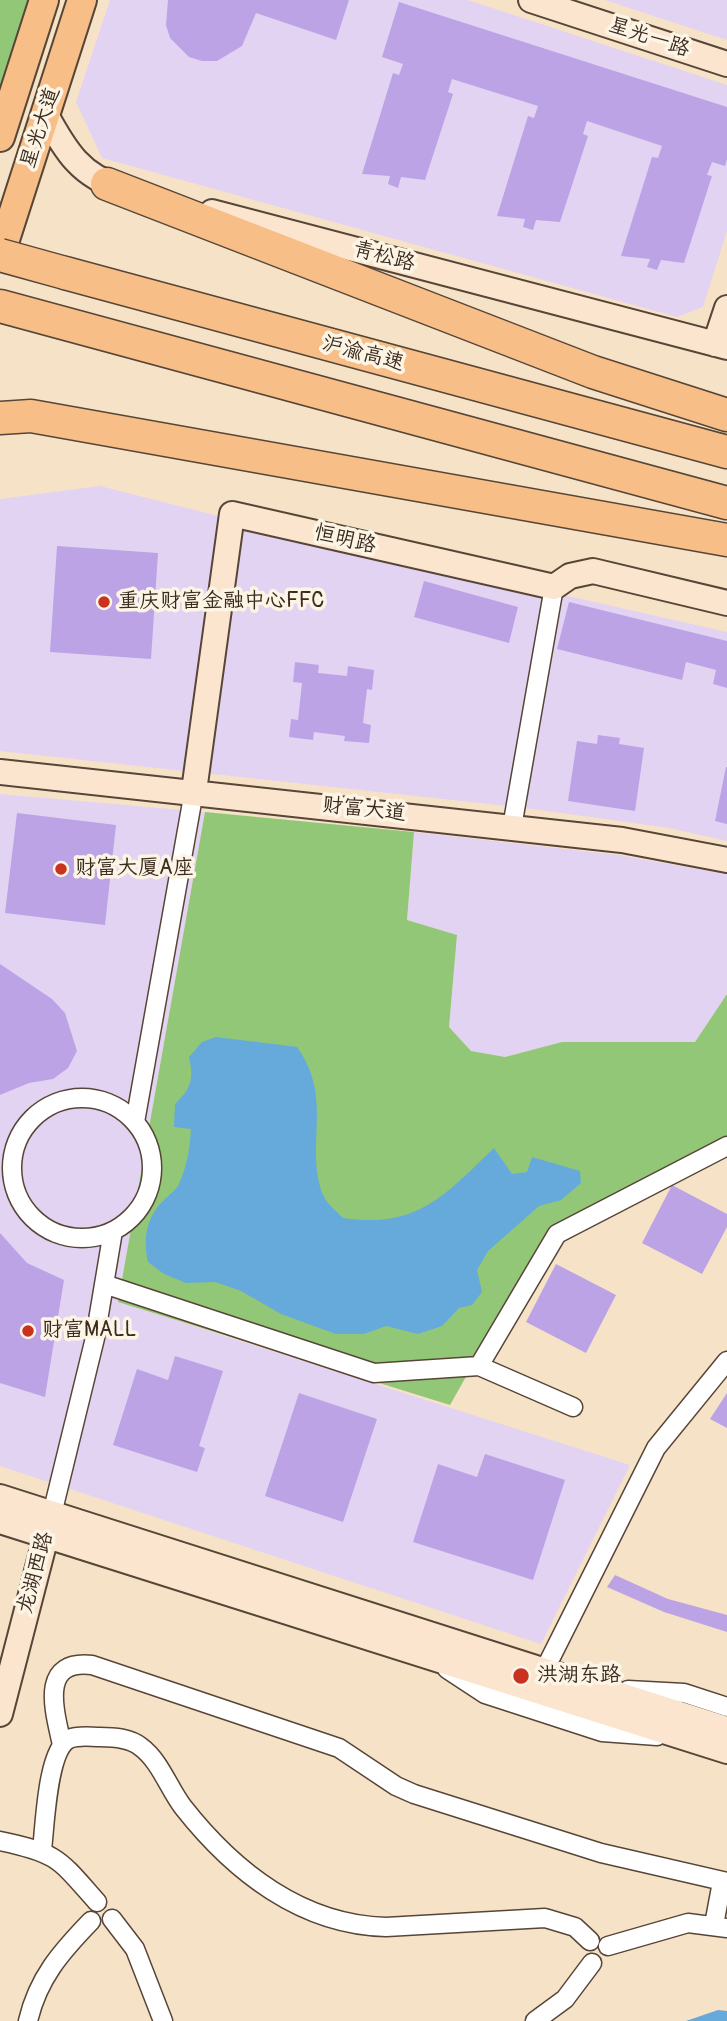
<!DOCTYPE html>
<meta charset="utf-8">
<style>
body{margin:0}
canvas{display:block;background:#f6e2c7}
</style>
<canvas width="727" height="2021"></canvas>
<script>
const g = document.querySelector('canvas').getContext('2d');
g.lineJoin = 'round';
function paint(path, color) {
  g.fillStyle = color;
  g.fill(path, 'evenodd');
}
function trace(path, color, width, dash) {
  g.strokeStyle = color;
  g.lineWidth = width;
  g.lineCap = dash ? 'butt' : 'round';
  g.setLineDash(dash || []);
  g.stroke(path);
}
function label(font, color, halo, rows, align = 'center') {
  g.font = font + ' Pangolin,"LXGW WenKai TC",sans-serif';
  g.lineWidth = 7;
  g.setLineDash([]);
  g.textBaseline = 'middle';
  g.strokeStyle = halo;
  g.fillStyle = color;
  for (const [text, x, y, turn = 0] of rows) {
    g.save();
    g.translate(x, y);
    g.rotate((+turn || 0) * Math.PI / 180);
    g.textAlign = isNaN(turn) ? turn : align;
    if (halo) g.strokeText(text, 0, 0);
    g.fillText(text, 0, 0);
    g.restore();
  }
}
const built = new Path2D(`
 M 110,0 L 468,0 L 727,85 L 727,231 L 703,307 L 677,317 L 102,158 L 76,102 Z
 M 605,0 L 727,0 L 727,40 Z
 M 100,486 L 250,524 L 727,632 L 727,841 L 669,828 L 517,807 L 0,751 L 0,499 Z
 M 0,794 L 205,812 L 118,1302 L 630,1465 L 541,1644 L 0,1466 Z
 M 414,832 L 618,855 L 727,874 L 727,994 L 695,1042 L 562,1042 L 505,1057 L 471,1051 L 449,1027 L 457,935 L 407,920 Z`);
const green = new Path2D(`
 M 0,0 L 32,0 L 0,100 Z
 M 205,812 L 414,832 L 407,920 L 457,935 L 449,1027 L 471,1051 L 505,1057 L 562,1042 L 695,1042 L 727,994 L 727,1139 L 550,1228 L 450,1405 L 118,1302 Z`);
const water = new Path2D(`
 M 216,1037 L 297,1047 C 335,1100 303,1148 324,1197 C 328,1205 337,1212 343,1218 C 417,1229 444,1196 494,1148 L 512,1174 L 527,1172 L 532,1157 L 580,1171 L 581,1183 L 561,1200 L 539,1206 L 488,1251 L 477,1270 L 482,1292 L 472,1305 L 459,1308 L 442,1326 L 418,1334 L 386,1326 L 364,1334 L 336,1334 L 281,1314 L 241,1291 L 215,1282 L 186,1283 L 164,1274 L 148,1262 C 143,1239 146,1217 164,1200 C 169,1195 176,1190 179,1184 C 187,1166 190,1148 191,1129 L 174,1127 L 175,1104 C 191,1089 194,1079 189,1057 L 202,1042 Z
 M 718,2010 L 727,2011 L 727,2021 L 686,2021 Z`);
const building = new Path2D(`
 M 168,0 L 349,0 L 336,40 L 256,13 L 242,46 L 217,61 L 202,61 L 189,57 L 170,38 L 166,25 Z
 M 399,2 L 727,107 L 727,159 L 725,166 L 712,162 L 707,175 L 712,176 L 684,263 L 661,260 L 657,270 L 647,267 L 650,259 L 621,256 L 652,157 L 658,158 L 662,146 L 587,121 L 583,134 L 588,136 L 560,222 L 536,220 L 533,230 L 523,227 L 525,219 L 497,216 L 528,116 L 534,118 L 538,106 L 452,79 L 448,92 L 453,94 L 425,180 L 401,177 L 398,188 L 388,184 L 390,176 L 362,174 L 393,73 L 399,75 L 403,64 L 382,57 Z
 M 57,546 L 158,553 L 151,659 L 50,652 Z
 M 424,581 L 518,607 L 509,643 L 414,617 Z
 M 569,602 L 727,641 L 727,688 L 713,684 L 716,670 L 686,662 L 682,680 L 557,649 Z
 M 295,662 L 319,665 L 318,673 L 347,676 L 348,666 L 374,670 L 372,690 L 367,689 L 363,723 L 371,725 L 369,743 L 344,741 L 345,736 L 314,732 L 313,740 L 289,737 L 291,719 L 298,720 L 302,683 L 293,682 Z
 M 598,735 L 620,738 L 619,744 L 644,748 L 635,811 L 568,801 L 577,741 L 597,744 Z
 M 726,767 L 727,767 L 727,824 L 715,821 Z
 M 17,813 L 116,825 L 105,925 L 5,913 Z
 M 0,964 L 52,999 L 65,1013 L 77,1051 L 68,1068 L 53,1079 L 29,1083 L 0,1095 Z
 M 672,1185 L 727,1214 L 727,1227 L 702,1274 L 642,1243 Z
 M 0,1233 L 27,1263 L 64,1280 L 45,1397 L 0,1383 Z
 M 556,1264 L 616,1295 L 586,1353 L 526,1322 Z
 M 175,1356 L 223,1371 L 199,1446 L 205,1448 L 197,1472 L 113,1445 L 137,1369 L 168,1380 Z
 M 299,1393 L 377,1419 L 343,1522 L 265,1496 Z
 M 727,1393 L 727,1428 L 710,1419 Z
 M 485,1454 L 565,1480 L 533,1580 L 413,1542 L 438,1464 L 477,1477 Z
 M 615,1575 L 668,1599 L 727,1615 L 727,1632 L 664,1612 L 607,1587 Z`);
const street = new Path2D(`
 M 512,827 L 554,587
 M12 1168a70 70 0 1 1 140 0a70 70 0 1 1-140 0Z
 M 135,1122 L 194,791
 M 104,1284 L 374,1373 L 479,1366 L 573,1407
 M 479,1366 L 557,1234 L 727,1146
 M 52,1514 L 95,1338 L 113,1231
 M 447,1669 L 485,1694 L 602,1732 L 657,1736
 M 544,1671 L 656,1448 L 727,1361
 M 628,1690 L 684,1693 L 727,1707
 M 62,1745 C 55,1712 38,1659 92,1665 L 339,1748 L 396,1786 L 414,1794 L 601,1853 L 727,1882
 M 0,1841 C 58,1853 59,1859 97,1902
 M 42,1850 C 45,1826 47,1750 69,1739 C 78,1735 90,1737 100,1737 C 114,1737 130,1738 141,1747 C 160,1761 169,1789 183,1807 C 234,1872 302,1925 386,1927 L 545,1918 L 575,1927 L 590,1941
 M 112,1919 L 135,1949 L 163,2021
 M 714,1925 L 722,1882
 M 608,1946 L 688,1923 L 727,1928
 M 28,2021 C 38,1978 61,1952 91,1921
 M 535,2021 L 565,1999 L 592,1963`);
const secondary = new Path2D(`
 M 531,0 L 727,64
 M 46,115 C 65,150 81,177 122,188
 M 212,212 L 727,347
 M 715,344 L 727,308
 M 0,772 L 622,840 L 727,860
 M 194,791 L 232,514 L 554,587 L 570,576 L 593,571 L 727,603
 M 0,1497 L 727,1729
 M 0,1521 L 727,1751
 M 0,1714 L 50,1521`);
const primary = new Path2D(`
 M 0,137 L 44,0
 M 0,255 L 82,0`);
const highway = new Path2D(`
 M 107,184 L 593,372 L 727,415
 M 65,273 L 727,452
 M 0,306 L 727,503
 M 0,418 L 31,416 L 727,540`);
const highwayBridge = new Path2D(`
 M 0,255 L 65,273`);
const markers = [
 [104,602,7,"#c8321e"],
 [61,869,7,"#c8321e"],
 [28,1331,7,"#c8321e"],
 [521,1676,9,"#c8321e"]
];
const streetNames = [
 ["星光一路",649,38,18],
 ["星光大道",41,128,-72],
 ["青松路",384,257,15],
 ["沪渝高速",363,354,15],
 ["恒明路",345,540,13],
 ["财富大道",364,810,6],
 ["龙湖西路",36,1573,-75]
];
const poiNames = [
 ["重庆财富金融中心FFC",118,602],
 ["财富大厦A座",75,869],
 ["财富MALL",42,1331],
 ["洪湖东路",537,1676]
];
paint(built, '#e3d3f2');
paint(green, '#92c778');
paint(water, '#65aadb');
paint(building, '#bca3e5');
trace(street, '#574637', 21);
trace(secondary, '#574637', 28);
trace(primary, '#574637', 32);
trace(highway, '#574637', 35);
trace(street, '#fff', 18);
trace(secondary, '#fce5cf', 24);
trace(primary, '#f7be87', 28);
trace(highway, '#f7be87', 32);
trace(highwayBridge, '#574637', 35, []);
trace(highwayBridge, '#f7be87', 32);
for (const [x, y, r, color] of markers) {
  const dot = new Path2D();
  dot.arc(x, y, r, 0, 2 * Math.PI);
  g.fillStyle = color;
  g.fill(dot);
  trace(dot, '#fcf5e5', 2.5);
}
label('21px', '#3b2a1e', '#fcf5e5', streetNames);
label('21px', '#3b2a1e', '#fcf5e5', poiNames, 'left');
</script>
